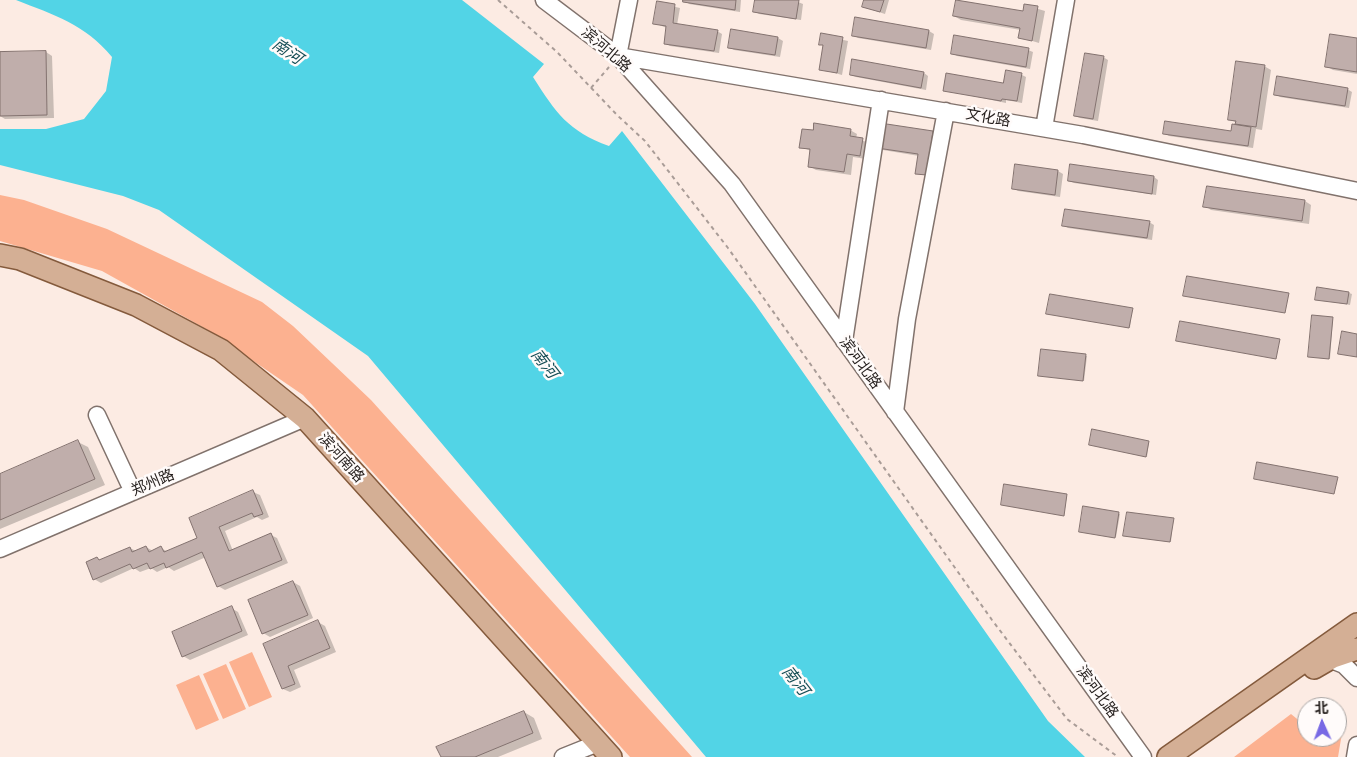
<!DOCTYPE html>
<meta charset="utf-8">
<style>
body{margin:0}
#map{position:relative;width:1357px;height:757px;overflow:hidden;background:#fcebe3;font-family:"Open Sans","Noto Sans SC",sans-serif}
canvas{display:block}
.north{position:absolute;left:1297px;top:697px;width:50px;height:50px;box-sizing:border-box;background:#fffbfa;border:1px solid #a7a3a1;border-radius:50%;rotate:358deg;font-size:14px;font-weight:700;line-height:20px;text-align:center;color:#241e1c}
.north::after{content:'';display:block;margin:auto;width:18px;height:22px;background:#7869e4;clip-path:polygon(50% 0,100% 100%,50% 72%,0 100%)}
</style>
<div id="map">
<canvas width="1357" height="757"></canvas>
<div class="north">北</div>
</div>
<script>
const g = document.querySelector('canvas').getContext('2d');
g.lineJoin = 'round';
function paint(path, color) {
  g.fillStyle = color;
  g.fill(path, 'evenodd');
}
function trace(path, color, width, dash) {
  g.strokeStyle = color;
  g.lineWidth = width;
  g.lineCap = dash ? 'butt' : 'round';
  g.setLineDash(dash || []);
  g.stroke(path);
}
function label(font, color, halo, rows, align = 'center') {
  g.font = font + ' "Open Sans","Noto Sans SC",sans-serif';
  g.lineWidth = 5;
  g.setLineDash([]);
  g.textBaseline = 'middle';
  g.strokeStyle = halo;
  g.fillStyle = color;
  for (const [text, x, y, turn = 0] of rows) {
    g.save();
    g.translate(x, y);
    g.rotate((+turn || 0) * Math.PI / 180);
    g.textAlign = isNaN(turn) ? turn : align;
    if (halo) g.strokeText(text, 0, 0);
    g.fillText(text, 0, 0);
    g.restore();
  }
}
const green = new Path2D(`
 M 0,195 L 24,200 L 107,229 L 262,302 L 293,326 L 371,400 L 692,757 L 630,757 L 303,395 L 208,330 L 102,271 L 0,241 Z
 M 252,652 L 272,697 L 249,707 L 229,662 Z
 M 226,664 L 246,709 L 223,719 L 203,674 Z
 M 199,675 L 219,720 L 196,730 L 176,685 Z
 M 1291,714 L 1307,727 L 1307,737 L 1337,737 L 1337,728 L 1343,727 L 1338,757 L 1234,757 Z`);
const water = new Path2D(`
 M 16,0 L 462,0 L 544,64 L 533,77 C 556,113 568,131 609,146 L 622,131 L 755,304 L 1048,721 L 1085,757 L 706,757 L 368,356 L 159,210 L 123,196 L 0,165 L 0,129 L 46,129 L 84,119 L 106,91 L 112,57 C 85,24 54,15 16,0 Z`);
const shadow = new Path2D(`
 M 685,0 L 741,0 L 740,12 L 689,4 Z
 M 756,0 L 798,2 L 803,4 L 801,20 L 759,14 L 754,11 Z
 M 865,0 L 889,0 L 885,14 L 863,7 Z
 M 658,3 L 680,8 L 677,25 L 717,31 L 722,34 L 719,53 L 670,46 L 665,43 L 667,28 L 654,23 Z
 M 1025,5 L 1045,11 L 1039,43 L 1019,37 L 1021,30 L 961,20 L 954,16 L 1024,12 Z
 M 856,19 L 929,31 L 934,34 L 931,50 L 858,38 L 853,35 Z
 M 732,31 L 778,38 L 783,41 L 780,57 L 734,50 L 729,47 Z
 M 822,35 L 848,41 L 842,75 L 820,69 L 824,46 L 820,44 Z
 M 1357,40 L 1357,74 L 1333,70 L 1326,66 Z
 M 1028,50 L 1033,52 L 1030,69 L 957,56 L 952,53 Z
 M 46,52 L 52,56 L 54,118 L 5,119 L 0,116 L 0,53 Z
 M 1103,57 L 1108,60 L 1098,121 L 1080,118 L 1075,116 Z
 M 1264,66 L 1271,70 L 1262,130 L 1256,129 L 1253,148 L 1169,136 L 1164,133 L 1232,132 L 1237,123 L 1229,119 Z
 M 924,73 L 928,76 L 926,90 L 856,77 L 851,75 Z
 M 1022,75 L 1026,77 L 1022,103 L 1006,100 L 1006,103 L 944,90 L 1004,85 Z
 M 1347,89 L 1352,92 L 1349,108 L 1280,97 L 1275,94 Z
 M 881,124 L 933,132 L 938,135 L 931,177 L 916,173 L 919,156 L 883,150 L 878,148 Z
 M 850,130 L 857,134 L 856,138 L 869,143 L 866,159 L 853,157 L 851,175 L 816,170 L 809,166 L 811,151 L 801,147 Z
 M 1016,165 L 1058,171 L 1063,174 L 1060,197 L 1018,191 L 1013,188 Z
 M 1154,177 L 1158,180 L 1156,195 L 1074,183 L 1069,181 Z
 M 1208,187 L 1305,201 L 1311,205 L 1309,224 L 1211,210 L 1205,206 Z
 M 1149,222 L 1154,225 L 1152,240 L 1068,228 L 1063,225 Z
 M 1349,293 L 1352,294 L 1350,305 L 1316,299 Z
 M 1132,309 L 1130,328 L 1049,314 Z
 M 1333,318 L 1330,359 L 1311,357 Z
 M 1043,351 L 1087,356 L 1084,381 L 1041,376 Z
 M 1093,430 L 1149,442 L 1147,457 L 1091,445 Z
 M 78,442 L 88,447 L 105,485 L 0,529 L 0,475 Z
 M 253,492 L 260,495 L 269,517 L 262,520 L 257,517 L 225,531 L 233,551 L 271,535 L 277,538 L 288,563 L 225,590 L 218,586 L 206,557 L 174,571 L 168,567 L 157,572 L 151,568 L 140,572 L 134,568 L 101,583 L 94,579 L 97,558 L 101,561 L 130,548 L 136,551 L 146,547 L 153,551 L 161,548 L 168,552 L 199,539 Z
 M 1067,495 L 1064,515 L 1003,505 Z
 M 1084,507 L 1120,514 L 1116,537 L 1081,532 Z
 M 1173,520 L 1171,542 L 1126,536 Z
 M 293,582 L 300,586 L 313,618 L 270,637 L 263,633 Z
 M 231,608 L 238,612 L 248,635 L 190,660 L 183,656 Z
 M 318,622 L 325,626 L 336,652 L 294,670 L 301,687 L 290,692 L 283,689 L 264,645 Z
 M 524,712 L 534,718 L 542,739 L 498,757 L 442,757 Z`);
const building = new Path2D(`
 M 683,0 L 736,0 L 735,10 L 683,2 Z
 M 755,0 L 799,0 L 796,19 L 753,12 Z
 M 864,0 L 884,0 L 880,12 L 862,7 Z
 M 956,0 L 1023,11 L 1024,4 L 1038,6 L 1032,41 L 1018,38 L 1020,28 L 953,16 Z
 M 657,1 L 675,4 L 673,23 L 718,30 L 714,51 L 664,44 L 666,26 L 653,24 Z
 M 855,17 L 929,30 L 926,48 L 852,36 Z
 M 731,29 L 778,37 L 775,55 L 728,48 Z
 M 821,33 L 843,37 L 837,73 L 819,70 L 823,45 L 819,45 Z
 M 1330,34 L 1357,38 L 1357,72 L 1325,67 Z
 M 954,35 L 1029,48 L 1026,67 L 951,54 Z
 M 46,51 L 47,115 L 0,116 L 0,52 Z
 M 1085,53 L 1104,56 L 1093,119 L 1074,116 Z
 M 852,59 L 924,72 L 921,88 L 850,75 Z
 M 1236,61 L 1265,65 L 1256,127 L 1235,124 L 1236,121 L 1228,120 Z
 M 1006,70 L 1022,73 L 1017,101 L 1002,99 L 1001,101 L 943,91 L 946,73 L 1003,83 Z
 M 1277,76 L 1348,88 L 1345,106 L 1274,95 Z
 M 1165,121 L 1231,131 L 1232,124 L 1251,127 L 1248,146 L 1163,134 Z
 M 814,123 L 851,129 L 850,136 L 863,138 L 860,156 L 847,154 L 844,172 L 808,167 L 810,149 L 799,148 L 802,129 L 813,130 Z
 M 880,123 L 933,131 L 927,175 L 915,174 L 918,154 L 877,148 Z
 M 1015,164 L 1058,170 L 1055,195 L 1012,189 Z
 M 1070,164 L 1154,176 L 1152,194 L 1068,181 Z
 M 1207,186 L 1305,200 L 1302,221 L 1203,207 Z
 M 1065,209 L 1150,221 L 1147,238 L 1062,226 Z
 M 1187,276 L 1289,293 L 1285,313 L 1183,296 Z
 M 1317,287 L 1349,292 L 1347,304 L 1315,300 Z
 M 1050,294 L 1133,308 L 1129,328 L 1046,314 Z
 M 1312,315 L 1333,317 L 1329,359 L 1308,357 Z
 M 1180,321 L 1280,339 L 1276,359 L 1176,341 Z
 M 1342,331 L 1357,334 L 1357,357 L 1338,354 Z
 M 1041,349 L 1086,354 L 1083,381 L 1038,376 Z
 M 1092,429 L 1149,441 L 1146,457 L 1089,445 Z
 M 78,440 L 95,479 L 0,520 L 0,474 Z
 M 1257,462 L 1338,477 L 1334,494 L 1254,479 Z
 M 1004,484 L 1067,494 L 1064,516 L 1001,505 Z
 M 253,490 L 263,514 L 254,517 L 252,513 L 219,527 L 229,551 L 271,533 L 282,560 L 217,587 L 202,552 L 166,568 L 164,563 L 150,569 L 147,563 L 133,569 L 130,564 L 93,580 L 86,562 L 97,557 L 99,560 L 130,547 L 132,552 L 146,546 L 149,552 L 161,546 L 164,552 L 197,538 L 189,518 Z
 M 1083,506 L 1119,512 L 1115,538 L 1079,532 Z
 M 1127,512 L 1174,518 L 1170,542 L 1123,536 Z
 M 293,581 L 308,615 L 262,634 L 248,600 Z
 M 232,606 L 242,631 L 182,657 L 172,632 Z
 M 318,620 L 330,648 L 288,666 L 295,684 L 282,689 L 263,644 Z
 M 524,711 L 533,733 L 475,757 L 441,757 L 436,747 Z`);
const path = new Path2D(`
 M 498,0 L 557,52 L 618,116 L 645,141 L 728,248 L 992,620 L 1067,719 L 1118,757
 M 591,88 L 609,67`);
const minor = new Path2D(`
 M 544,0 L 618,56 L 732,184 L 1143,757
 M 629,0 L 618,56 L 1083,135 L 1357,191
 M 1044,128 L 1066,0
 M 844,341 L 881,100
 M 895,412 L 907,319 L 946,111
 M 97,415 L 133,492
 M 0,549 L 305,418
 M 1329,659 L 1344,665 L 1357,678
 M 563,757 L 598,743
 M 1355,757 L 1357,745`);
const major = new Path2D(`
 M 0,255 L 20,259 L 136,305 L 221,350 L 305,418 L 611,757
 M 1314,668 L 1333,657 L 1357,649
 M 1168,757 L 1357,624`);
const streetNames = [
 ["滨河北路",606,50,41],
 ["文化路",988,118,10],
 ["滨河北路",860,363,54],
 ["滨河南路",341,458,48],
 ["郑州路",153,483,-23],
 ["滨河北路",1097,692,54]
];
const waterNames = [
 ["南河",287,52,34],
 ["南河",544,364,52],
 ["南河",795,681,52]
];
paint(green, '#fcb190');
paint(water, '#52d4e6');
paint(shadow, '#0003');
paint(building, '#c0aeab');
trace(building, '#83726f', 1);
trace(minor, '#81726c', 19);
trace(major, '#845a3c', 24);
trace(path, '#a99c97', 2, [4, 4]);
trace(minor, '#fff', 16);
trace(major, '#d4af95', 21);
label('15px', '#241e1c', '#fffbfa', streetNames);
label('italic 16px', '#164e56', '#fffbfa', waterNames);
</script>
